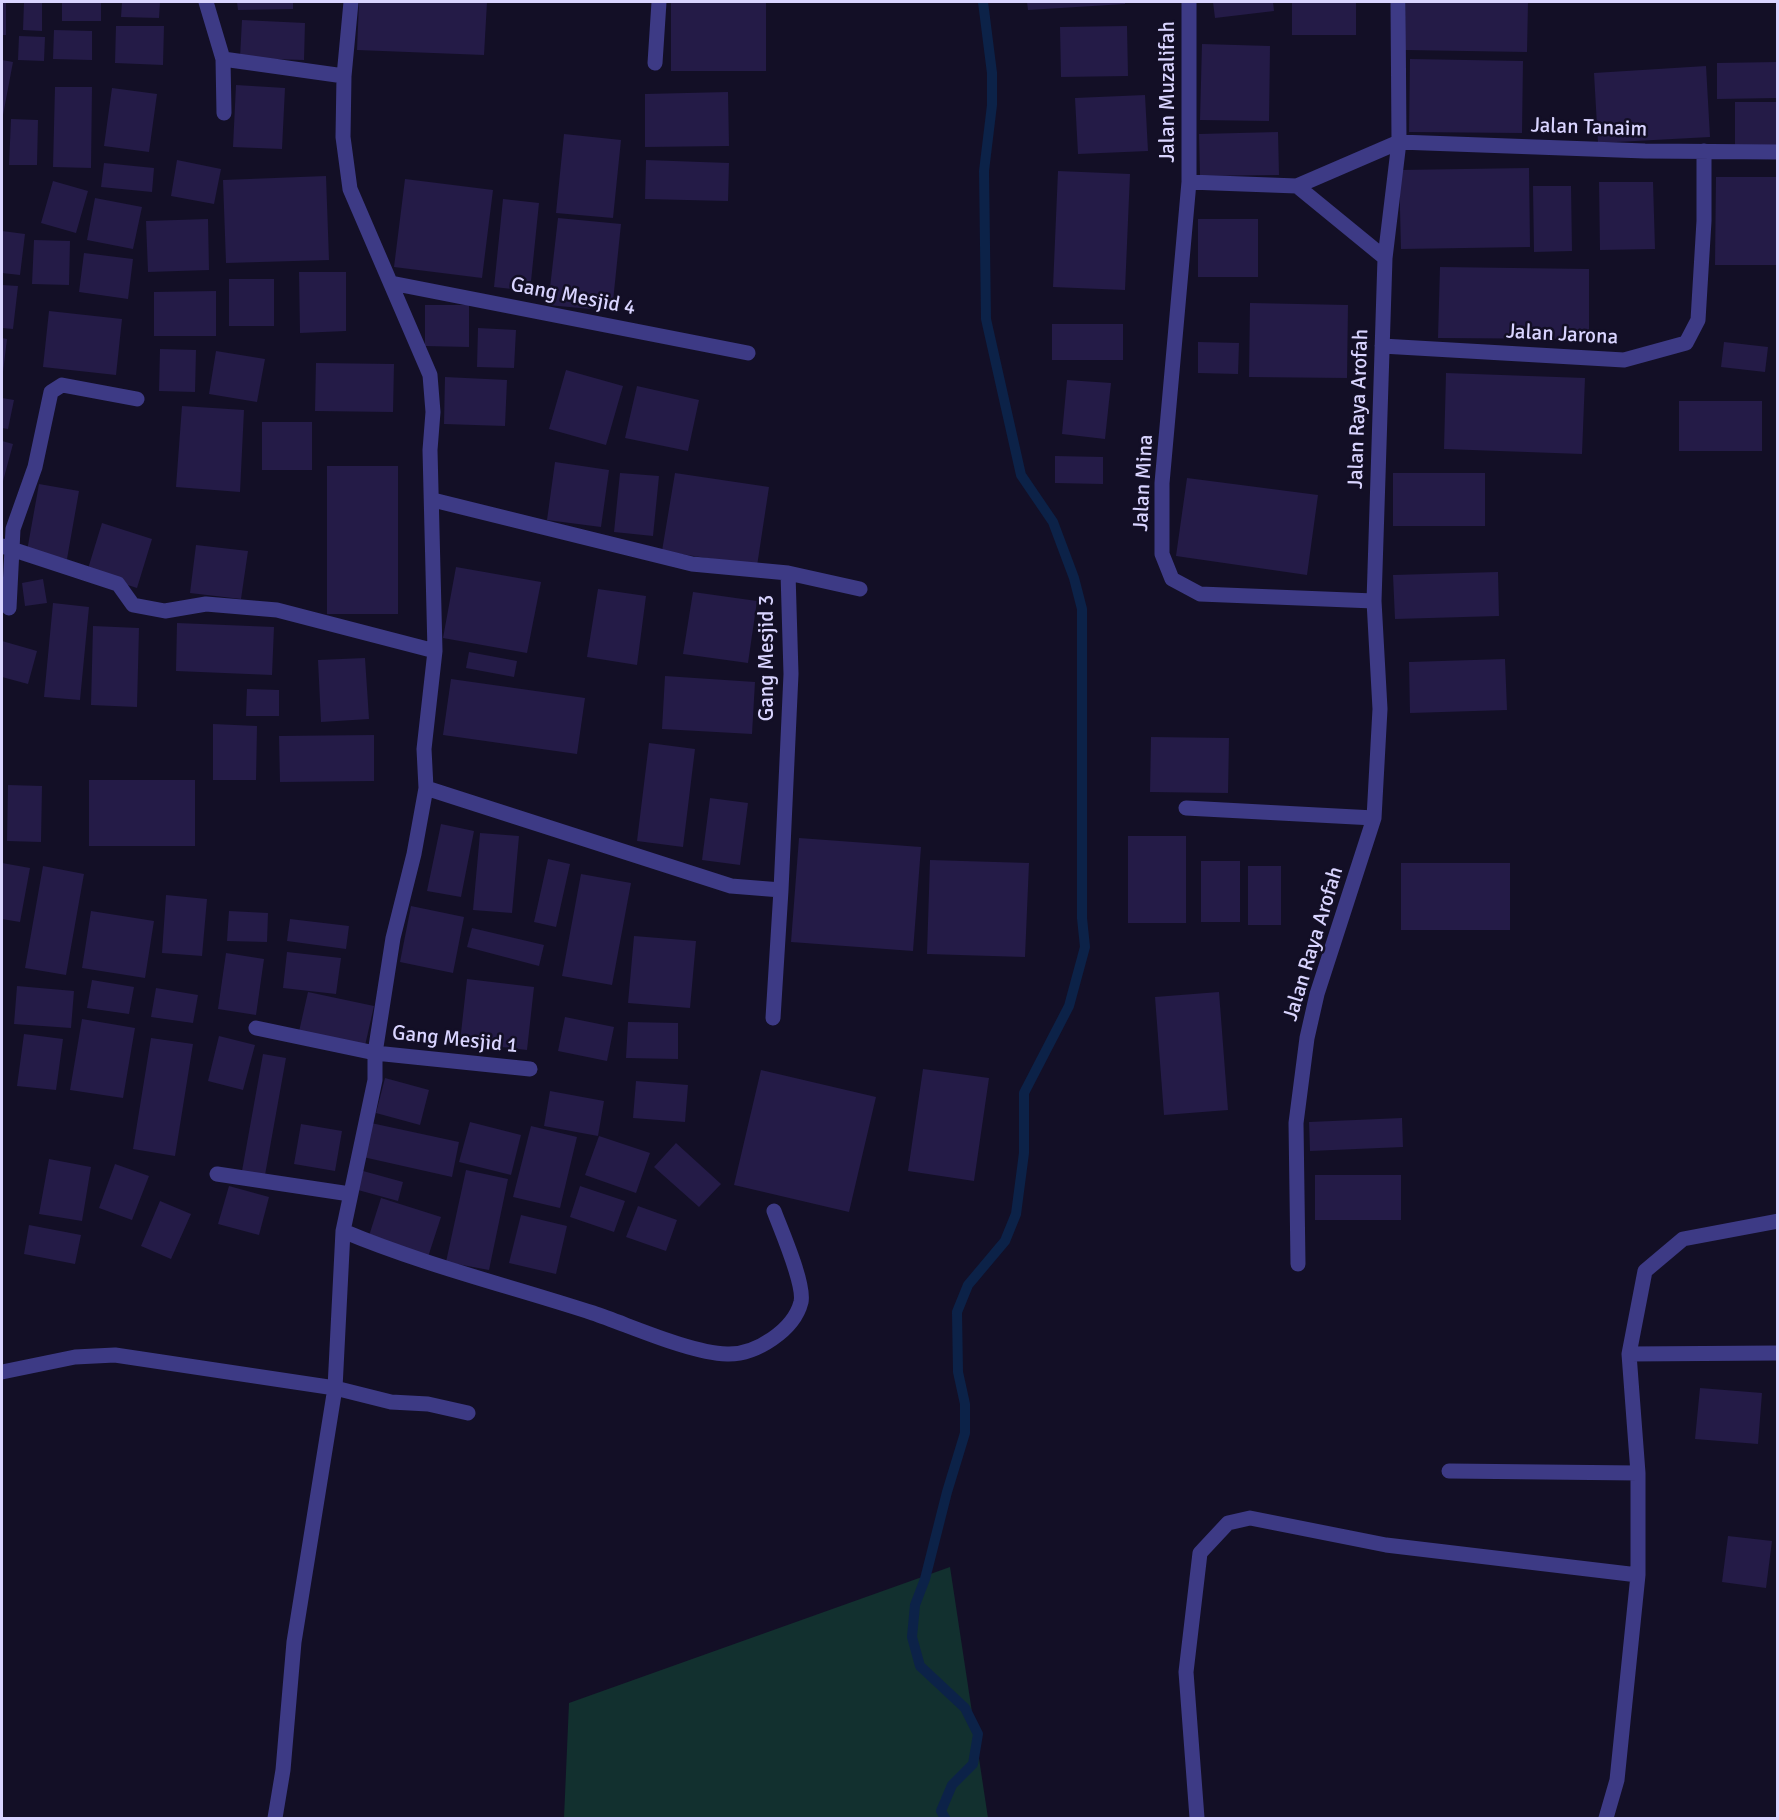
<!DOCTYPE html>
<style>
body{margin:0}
#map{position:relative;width:1779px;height:1820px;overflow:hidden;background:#130f26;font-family:Signika,sans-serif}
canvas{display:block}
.frame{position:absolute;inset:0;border:3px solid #d9d4ff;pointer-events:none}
</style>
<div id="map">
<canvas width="1779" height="1820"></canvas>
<div class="frame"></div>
</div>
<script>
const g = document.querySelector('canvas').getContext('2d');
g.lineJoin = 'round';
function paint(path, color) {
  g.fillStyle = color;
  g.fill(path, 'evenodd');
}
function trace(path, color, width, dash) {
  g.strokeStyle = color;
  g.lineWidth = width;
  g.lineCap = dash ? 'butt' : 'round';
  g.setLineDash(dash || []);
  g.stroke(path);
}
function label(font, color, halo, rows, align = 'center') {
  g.font = font + ' Signika,sans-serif';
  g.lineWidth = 5;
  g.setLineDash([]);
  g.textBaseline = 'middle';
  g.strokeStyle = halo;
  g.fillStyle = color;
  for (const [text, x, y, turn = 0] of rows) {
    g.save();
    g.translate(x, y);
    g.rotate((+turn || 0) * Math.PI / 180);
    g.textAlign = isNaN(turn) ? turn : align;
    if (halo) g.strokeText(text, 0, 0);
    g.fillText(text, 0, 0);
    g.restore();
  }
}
const green = new Path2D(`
 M 950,1567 L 988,1818 L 564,1818 L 569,1703 Z`);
const stream = new Path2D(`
 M 945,1818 L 941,1811 L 952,1785 L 973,1764 L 978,1734 L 965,1708 L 920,1666 L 912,1637 L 915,1605 L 925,1579 L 947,1492 L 965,1433 L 965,1404 L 958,1372 L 957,1312 L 968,1285 L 1005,1241 L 1016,1214 L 1024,1153 L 1024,1093 L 1069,1006 L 1085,947 L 1082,918 L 1082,609 L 1074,578 L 1053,522 L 1021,475 L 986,319 L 984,171 L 992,105 L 992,73 L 983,2`);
const building = new Path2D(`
 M 2,2 L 6,2 L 6,35 L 2,35 Z
 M 24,2 L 42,2 L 42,31 L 23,30 Z
 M 62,2 L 101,2 L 101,21 L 62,21 Z
 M 122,2 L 160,2 L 159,18 L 121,17 Z
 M 237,2 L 293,2 L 293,9 L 238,10 Z
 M 359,2 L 487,2 L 484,55 L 357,50 Z
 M 671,2 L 766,2 L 766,71 L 671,71 Z
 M 1027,2 L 1125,2 L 1125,4 L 1028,10 Z
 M 1213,2 L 1273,2 L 1274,11 L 1215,18 Z
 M 1292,2 L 1356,2 L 1356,35 L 1292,35 Z
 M 1406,2 L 1528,2 L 1527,52 L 1405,50 Z
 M 242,20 L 305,23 L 304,60 L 240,58 Z
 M 116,26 L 164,26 L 163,65 L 115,63 Z
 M 1127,26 L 1128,76 L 1061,77 L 1060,27 Z
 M 54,30 L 92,31 L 92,60 L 53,59 Z
 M 19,36 L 45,37 L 44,61 L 18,60 Z
 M 1202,44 L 1270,46 L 1269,121 L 1200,120 Z
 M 1410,59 L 1523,61 L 1522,133 L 1409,132 Z
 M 2,60 L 13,62 L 3,115 L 2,115 Z
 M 1778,62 L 1778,98 L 1717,99 L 1717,63 Z
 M 1706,66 L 1710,137 L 1598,143 L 1594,73 Z
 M 236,85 L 285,88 L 282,149 L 233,147 Z
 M 55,87 L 92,87 L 91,168 L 53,167 Z
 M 112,88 L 157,94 L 149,152 L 104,146 Z
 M 728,92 L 729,146 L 645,147 L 645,94 Z
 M 1145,95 L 1148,151 L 1078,154 L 1075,98 Z
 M 1735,102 L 1778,102 L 1778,147 L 1735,147 Z
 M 11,119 L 38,120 L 37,165 L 9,165 Z
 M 1278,132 L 1279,175 L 1200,176 L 1199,134 Z
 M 564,134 L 621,140 L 613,218 L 556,213 Z
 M 177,160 L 221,169 L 214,204 L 171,196 Z
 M 646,160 L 729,163 L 728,201 L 645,199 Z
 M 104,163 L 154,168 L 152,192 L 101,187 Z
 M 1529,168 L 1530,247 L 1401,249 L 1399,170 Z
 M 1058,171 L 1130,174 L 1125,290 L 1053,287 Z
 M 326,176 L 329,260 L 226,263 L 223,180 Z
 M 1716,177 L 1778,177 L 1778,265 L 1715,265 Z
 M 405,179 L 493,190 L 482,278 L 394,267 Z
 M 53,181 L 88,191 L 76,233 L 41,223 Z
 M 1599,182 L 1653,182 L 1655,249 L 1600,250 Z
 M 1533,186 L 1571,186 L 1572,251 L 1534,252 Z
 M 95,198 L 142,207 L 133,249 L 87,240 Z
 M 503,199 L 539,203 L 530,291 L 494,287 Z
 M 558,218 L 621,224 L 612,311 L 548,305 Z
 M 208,219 L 209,270 L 148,272 L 146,221 Z
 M 1198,219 L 1258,219 L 1258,277 L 1198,277 Z
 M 2,231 L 25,234 L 20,275 L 2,273 Z
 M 34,240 L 70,241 L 69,285 L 32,284 Z
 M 84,253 L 133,259 L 128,299 L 79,292 Z
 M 1440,267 L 1589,269 L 1589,339 L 1438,338 Z
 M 299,272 L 346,272 L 346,331 L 300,333 Z
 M 229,279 L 274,279 L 274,326 L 229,326 Z
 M 2,285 L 18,286 L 13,329 L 2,328 Z
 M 216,291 L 216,336 L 154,336 L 154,292 Z
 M 1250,303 L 1348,305 L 1347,378 L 1249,377 Z
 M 425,305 L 469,305 L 469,347 L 425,346 Z
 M 49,311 L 122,319 L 116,375 L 43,367 Z
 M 1052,324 L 1123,324 L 1123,360 L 1052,360 Z
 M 478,328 L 516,330 L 514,368 L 477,367 Z
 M 2,338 L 7,339 L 3,372 L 2,372 Z
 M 1198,342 L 1239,343 L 1238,374 L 1198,373 Z
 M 1724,342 L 1768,347 L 1765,372 L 1721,367 Z
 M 160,349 L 196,350 L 195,392 L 159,391 Z
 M 216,351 L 265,359 L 257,402 L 209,394 Z
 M 316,363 L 394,364 L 393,412 L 315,411 Z
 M 566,370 L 623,386 L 606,445 L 549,429 Z
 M 1446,373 L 1585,378 L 1582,454 L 1444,449 Z
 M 445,377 L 507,380 L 505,426 L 444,424 Z
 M 1067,380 L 1111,383 L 1105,439 L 1062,434 Z
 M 637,386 L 699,400 L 688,451 L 625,438 Z
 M 2,398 L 14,400 L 8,429 L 2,428 Z
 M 1679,401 L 1762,401 L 1762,451 L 1679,451 Z
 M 182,406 L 244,410 L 240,492 L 176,487 Z
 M 262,422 L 312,422 L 312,470 L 262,470 Z
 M 2,441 L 13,444 L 2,485 Z
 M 1055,456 L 1103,457 L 1103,484 L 1055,483 Z
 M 555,462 L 609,470 L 601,527 L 547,520 Z
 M 327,466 L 398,466 L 398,614 L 327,614 Z
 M 620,473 L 659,476 L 653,536 L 614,532 Z
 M 675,473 L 769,487 L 757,566 L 662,551 Z
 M 1393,473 L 1485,473 L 1485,526 L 1393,526 Z
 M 1187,478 L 1318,495 L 1307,575 L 1176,556 Z
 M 39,484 L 79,491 L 67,559 L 27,551 Z
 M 102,523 L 152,539 L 137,588 L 87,572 Z
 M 196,545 L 248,551 L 241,599 L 190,593 Z
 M 456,567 L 541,582 L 527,653 L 443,638 Z
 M 1498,572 L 1499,616 L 1395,619 L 1393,575 Z
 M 43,579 L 47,603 L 25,606 L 22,583 Z
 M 598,589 L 646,596 L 637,665 L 587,657 Z
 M 693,592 L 757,601 L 748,663 L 683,654 Z
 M 53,603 L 89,607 L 80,700 L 44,697 Z
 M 177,623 L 274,627 L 272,675 L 176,671 Z
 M 93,626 L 139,628 L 137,707 L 91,705 Z
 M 2,641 L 37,651 L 28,684 L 2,677 Z
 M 469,652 L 517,661 L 514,677 L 466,668 Z
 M 365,658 L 369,719 L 321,722 L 318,660 Z
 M 1505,659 L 1507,710 L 1410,713 L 1409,662 Z
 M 665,676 L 755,682 L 752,734 L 662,729 Z
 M 451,679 L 585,698 L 577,754 L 443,735 Z
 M 247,689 L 279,690 L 279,716 L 246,716 Z
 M 213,724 L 257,726 L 256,780 L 213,780 Z
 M 374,735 L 374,781 L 280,782 L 279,736 Z
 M 1151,737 L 1229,738 L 1228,793 L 1150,792 Z
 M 649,743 L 695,749 L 683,847 L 637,841 Z
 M 89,780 L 195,780 L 195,846 L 89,846 Z
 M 8,785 L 42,786 L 41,842 L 7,841 Z
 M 710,798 L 748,803 L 740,865 L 702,860 Z
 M 441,824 L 474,831 L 461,897 L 427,891 Z
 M 480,833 L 519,836 L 512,913 L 473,910 Z
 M 1128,836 L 1186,836 L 1186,923 L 1128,923 Z
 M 799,838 L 921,847 L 913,951 L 791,942 Z
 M 548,859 L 570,864 L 556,927 L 534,922 Z
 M 930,860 L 1029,863 L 1025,957 L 927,954 Z
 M 1201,861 L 1240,861 L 1240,922 L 1201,922 Z
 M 2,863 L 30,868 L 20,922 L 2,919 Z
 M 1401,863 L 1510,863 L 1510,930 L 1401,930 Z
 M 43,866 L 84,874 L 66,975 L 25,968 Z
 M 1248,866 L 1281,866 L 1281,925 L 1248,925 Z
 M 581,874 L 631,883 L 612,985 L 562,976 Z
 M 166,895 L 207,899 L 202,956 L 162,953 Z
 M 411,906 L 464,917 L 453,973 L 400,962 Z
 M 91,911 L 154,921 L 145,978 L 82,968 Z
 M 229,911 L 268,913 L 267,942 L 227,941 Z
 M 290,919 L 349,926 L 346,949 L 287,941 Z
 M 472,928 L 544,945 L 539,966 L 467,947 Z
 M 634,936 L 696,941 L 690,1008 L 628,1003 Z
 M 287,952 L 341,958 L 336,994 L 283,988 Z
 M 226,953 L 264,959 L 256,1015 L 218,1009 Z
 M 467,979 L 534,987 L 527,1050 L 460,1042 Z
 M 92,980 L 134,987 L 129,1014 L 87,1008 Z
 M 17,986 L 74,991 L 71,1028 L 14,1024 Z
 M 156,988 L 198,995 L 193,1023 L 151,1017 Z
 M 308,992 L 374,1006 L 364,1050 L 298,1036 Z
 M 1219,992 L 1228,1110 L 1164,1115 L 1155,997 Z
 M 565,1017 L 614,1027 L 607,1061 L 558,1051 Z
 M 82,1019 L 135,1028 L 123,1098 L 70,1090 Z
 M 628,1022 L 678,1023 L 678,1059 L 626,1058 Z
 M 24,1034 L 63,1039 L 56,1090 L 17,1086 Z
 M 219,1036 L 255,1045 L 243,1090 L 208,1081 Z
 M 151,1038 L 193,1044 L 175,1156 L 133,1149 Z
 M 263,1054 L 286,1058 L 265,1175 L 242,1171 Z
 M 923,1069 L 989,1078 L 974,1181 L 908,1171 Z
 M 761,1070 L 876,1097 L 849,1212 L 734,1185 Z
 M 385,1078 L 429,1090 L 420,1125 L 376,1113 Z
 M 636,1081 L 688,1085 L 685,1122 L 633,1118 Z
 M 550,1091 L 604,1101 L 598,1136 L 544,1126 Z
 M 1402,1118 L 1403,1147 L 1310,1151 L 1309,1122 Z
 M 470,1122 L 521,1135 L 511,1175 L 459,1162 Z
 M 371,1123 L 459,1142 L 452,1177 L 363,1157 Z
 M 301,1124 L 342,1131 L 335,1171 L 294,1164 Z
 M 531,1126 L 577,1137 L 560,1208 L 513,1197 Z
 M 599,1136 L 650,1153 L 636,1193 L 585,1175 Z
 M 676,1143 L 721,1184 L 699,1207 L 654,1167 Z
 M 49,1159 L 91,1167 L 82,1221 L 39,1214 Z
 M 115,1164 L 149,1176 L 132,1220 L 99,1208 Z
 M 466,1170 L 508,1179 L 489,1270 L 446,1262 Z
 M 363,1171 L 403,1182 L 398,1201 L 358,1190 Z
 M 1315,1175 L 1401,1175 L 1401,1220 L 1315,1220 Z
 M 229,1186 L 269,1197 L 259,1235 L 218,1224 Z
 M 580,1186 L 625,1201 L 614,1232 L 570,1217 Z
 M 381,1198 L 441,1217 L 428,1257 L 368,1239 Z
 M 160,1201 L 191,1214 L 171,1259 L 141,1246 Z
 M 638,1206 L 677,1220 L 666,1251 L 626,1237 Z
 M 521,1215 L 567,1226 L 556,1274 L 509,1263 Z
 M 29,1225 L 81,1235 L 75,1264 L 24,1254 Z
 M 1700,1388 L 1762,1393 L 1758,1444 L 1695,1439 Z
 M 1728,1536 L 1772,1541 L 1766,1588 L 1722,1582 Z`);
const minor = new Path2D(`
 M 206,2 L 223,59
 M 1189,2 L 1189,182 L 1162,483 L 1162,554 L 1172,579 L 1200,594 L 1374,601
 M 655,63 L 659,2
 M 224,113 L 223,59 L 344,76
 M 1189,182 L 1297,186 L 1399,142 L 1645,151 L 1778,152
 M 1297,186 L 1385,258
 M 391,283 L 748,353
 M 1382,346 L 1624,360 L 1686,343 L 1698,320 L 1704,221 L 1704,151
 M 433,500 L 692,564 L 788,573 L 791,674 L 781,890
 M 2,546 L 118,584 L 133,605 L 165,611 L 206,604 L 277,610 L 435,651
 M 788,573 L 860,589
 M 9,608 L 13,529 L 35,467 L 51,392 L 62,385 L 137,399
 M 426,788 L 731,886 L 781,890 L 773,1018
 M 1186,808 L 1374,818
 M 256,1028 L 375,1053 L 530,1069
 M 217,1174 L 350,1194
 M 343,1231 C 424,1265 510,1286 593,1313 C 629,1325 690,1353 727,1354 C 756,1355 794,1330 801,1302 C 805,1284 781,1230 774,1211
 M 1298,1264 L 1296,1123 L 1307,1038 L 1317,994 L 1374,818 L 1380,709 L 1374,601 L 1385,258 L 1399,142 L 1398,2
 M 1629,1354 L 1778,1353
 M 2,1372 L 75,1357 L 115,1355 L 335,1388 L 391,1402 L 428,1404 L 468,1413
 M 1449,1471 L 1638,1473
 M 275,1818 L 283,1770 L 294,1642 L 335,1388 L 343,1231 L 375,1080 L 375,1053 L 393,938 L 414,854 L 426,788 L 424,749 L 435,651 L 430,450 L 433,412 L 430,375 L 350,189 L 343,137 L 344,76 L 351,2
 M 1197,1818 L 1186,1672 L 1200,1553 L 1228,1523 L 1250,1518 L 1386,1545 L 1638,1575
 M 1606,1818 L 1617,1780 L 1638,1575 L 1638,1473 L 1629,1354 L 1645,1271 L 1683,1239 L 1778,1221`);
const streetNames = [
 ["Jalan Muzalifah",1168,92,-90],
 ["Jalan Tanaim",1589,128,2],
 ["Gang Mesjid 4",573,297,11],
 ["Jalan Jarona",1562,335,3],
 ["Jalan Raya Arofah",1359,409,-88],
 ["Jalan Mina",1144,483,-87],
 ["Gang Mesjid 3",767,658,-90],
 ["Jalan Raya Arofah",1314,944,-73],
 ["Gang Mesjid 1",455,1040,6]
];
paint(green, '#12302f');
trace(stream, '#0c2248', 10);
paint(building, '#241b47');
trace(minor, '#3d3a85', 15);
label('21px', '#d9d4ff', '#130f26', streetNames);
</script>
